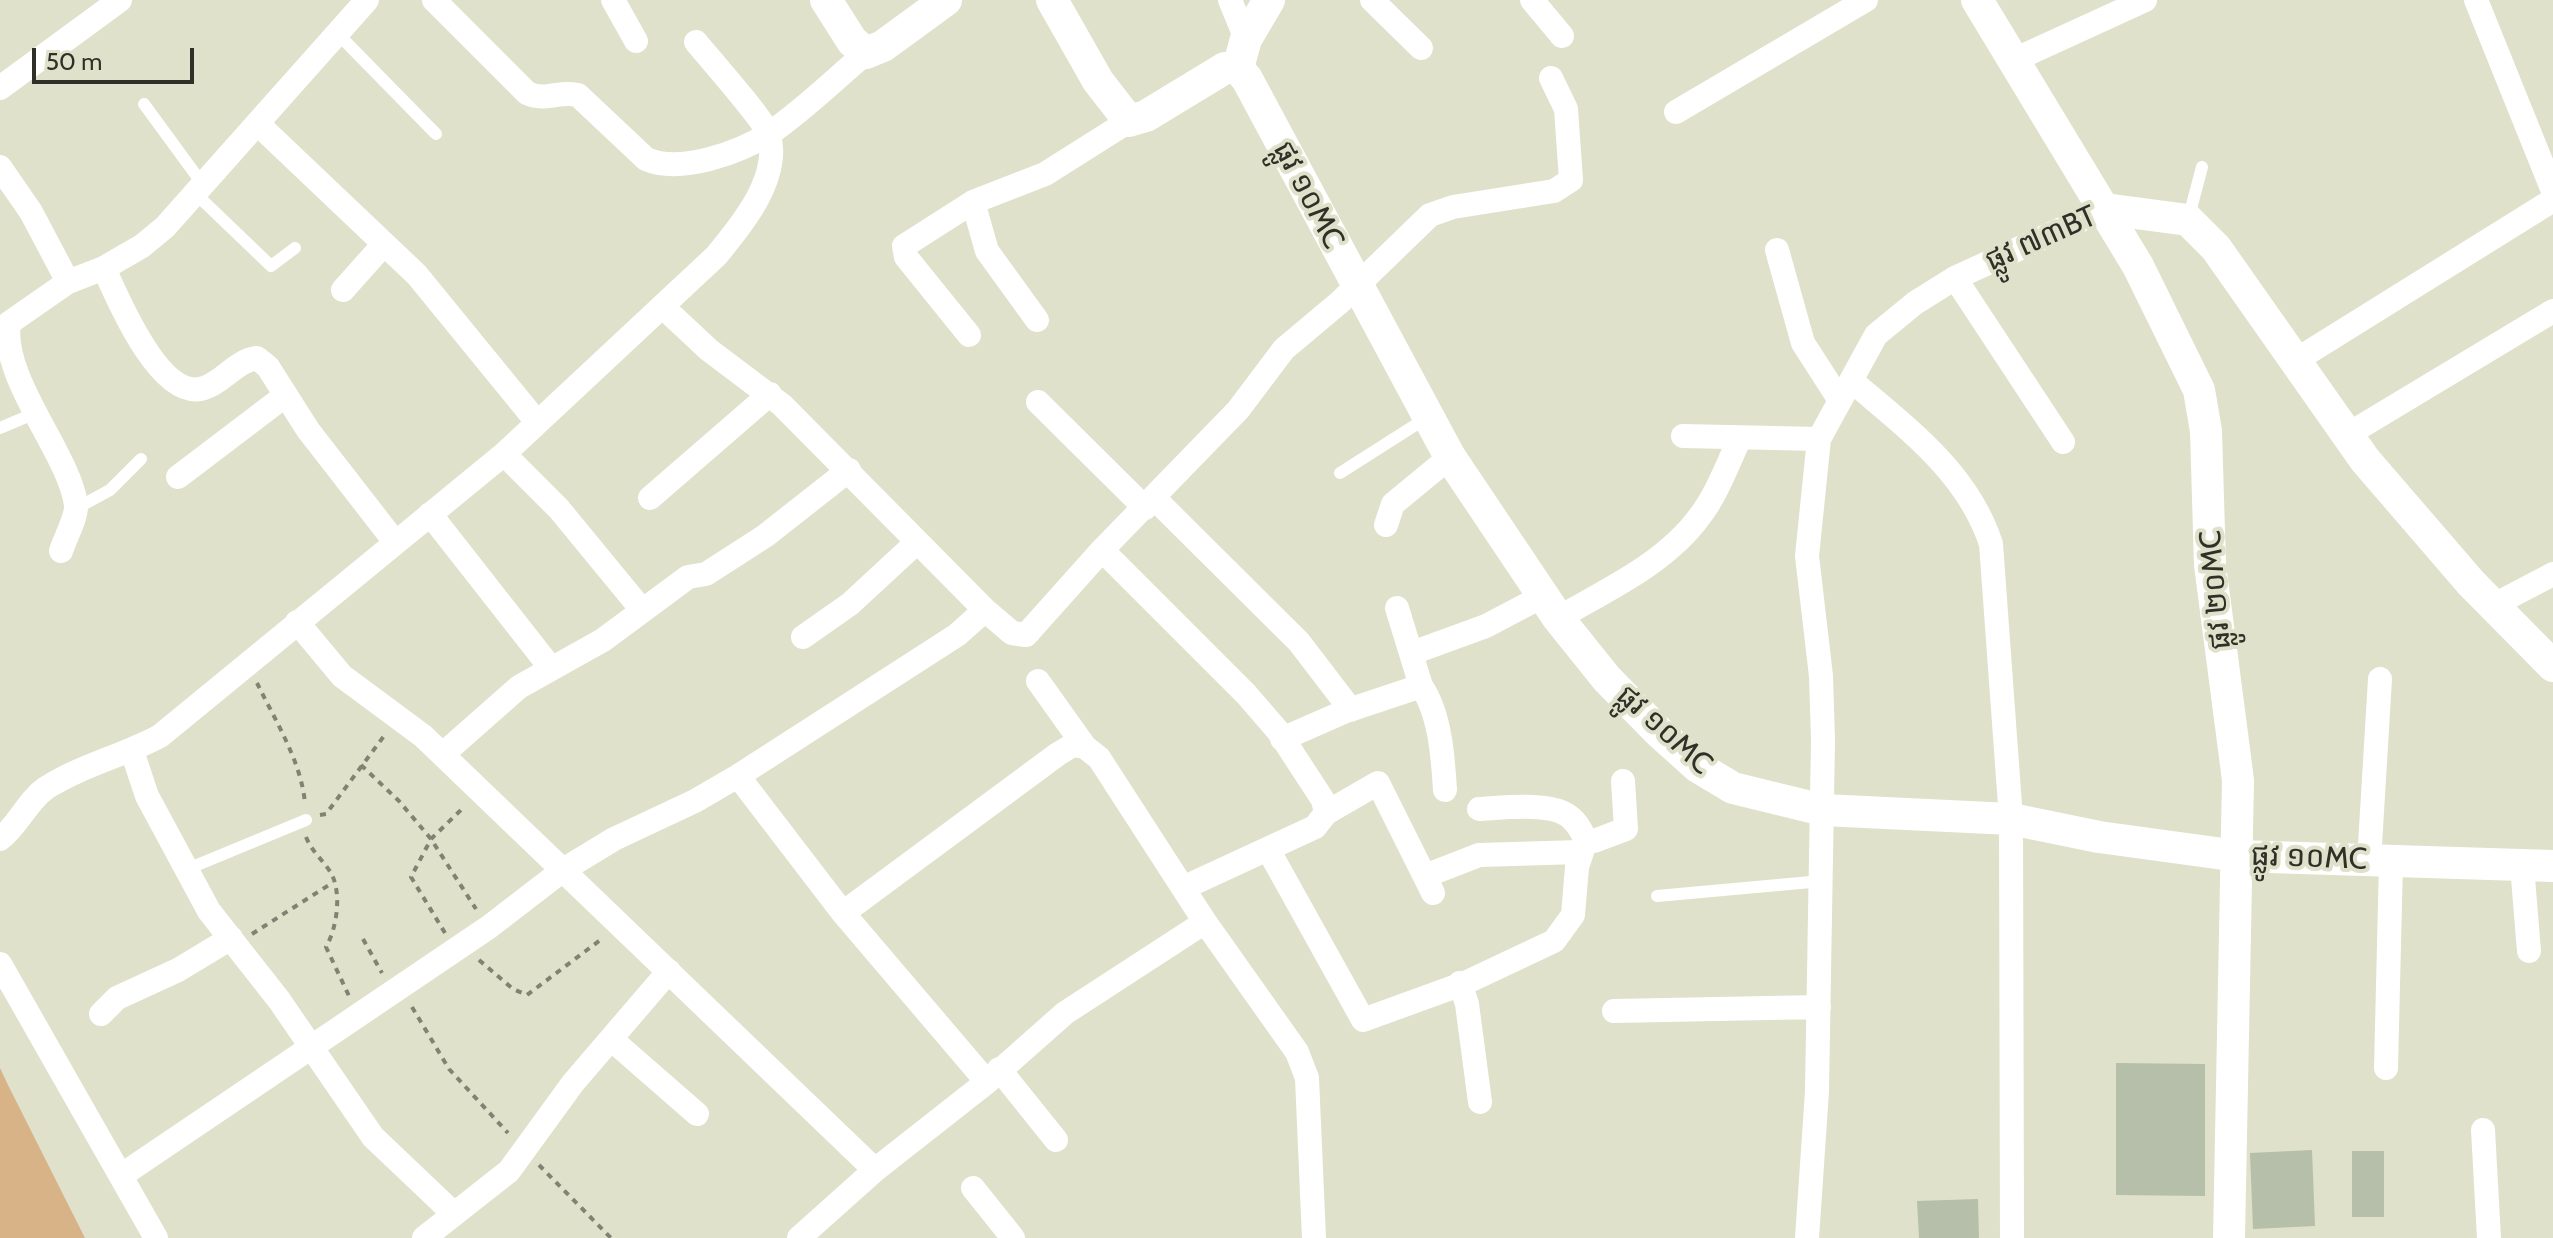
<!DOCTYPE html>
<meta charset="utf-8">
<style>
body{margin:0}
#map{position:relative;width:2553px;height:1238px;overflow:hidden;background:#e0e1ca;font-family:Cabin,sans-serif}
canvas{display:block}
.scale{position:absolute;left:32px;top:48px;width:162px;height:36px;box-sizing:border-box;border:4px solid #2f3027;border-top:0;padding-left:10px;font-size:24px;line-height:28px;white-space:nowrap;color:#2f3027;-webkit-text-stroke:6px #e0e1ca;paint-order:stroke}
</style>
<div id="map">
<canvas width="2553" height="1238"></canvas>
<div class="scale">50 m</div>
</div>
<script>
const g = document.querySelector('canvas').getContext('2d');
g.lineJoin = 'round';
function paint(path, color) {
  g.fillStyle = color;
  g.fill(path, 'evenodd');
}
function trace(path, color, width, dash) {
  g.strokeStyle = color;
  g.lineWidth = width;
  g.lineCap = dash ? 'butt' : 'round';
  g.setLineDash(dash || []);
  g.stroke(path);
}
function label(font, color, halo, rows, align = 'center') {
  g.font = font + ' Cabin,"Noto Sans Khmer",sans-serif';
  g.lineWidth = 8;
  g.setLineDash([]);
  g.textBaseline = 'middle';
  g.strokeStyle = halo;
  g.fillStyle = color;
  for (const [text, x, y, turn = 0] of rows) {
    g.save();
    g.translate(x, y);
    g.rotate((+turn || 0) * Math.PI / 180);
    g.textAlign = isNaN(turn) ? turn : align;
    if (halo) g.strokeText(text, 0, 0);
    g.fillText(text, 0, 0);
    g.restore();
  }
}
const green = new Path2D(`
 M 0,1068 L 8,1085 L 85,1238 L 0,1238 Z`);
const building = new Path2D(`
 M 2116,1063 L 2205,1064 L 2205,1196 L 2116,1195 Z
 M 2312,1150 L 2315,1226 L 2253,1229 L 2250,1153 Z
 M 2352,1151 L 2384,1151 L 2384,1217 L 2352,1217 Z
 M 1978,1199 L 1979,1238 L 1919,1238 L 1917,1201 Z`);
const path = new Path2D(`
 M 257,683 C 275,720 302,763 305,804
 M 361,765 L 399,801 L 431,839 L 476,909
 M 320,815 L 326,814 L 384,736
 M 306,837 C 312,852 323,860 331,873 C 342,893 337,928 326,947 L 349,996
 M 445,933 L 411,877 L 431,839 L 465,806
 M 252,934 L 332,883
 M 363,939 L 382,973
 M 479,960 L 513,989 L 527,995 L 603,938
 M 412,1007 L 449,1069 L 508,1133
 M 539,1165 L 611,1238`);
const service = new Path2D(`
 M 338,34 L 436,134
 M 144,104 L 204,186
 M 197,195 L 271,266 L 295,248
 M 2188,220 L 2202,167
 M 0,428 L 26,417
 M 1340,473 L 1428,417
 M 77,508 L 110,490 L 141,459
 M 185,870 L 306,820
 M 1657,896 L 1822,881`);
const minor = new Path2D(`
 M 434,0 L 527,93 C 545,102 560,90 578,95 L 646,159 C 680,174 739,153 770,133 C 804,110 835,79 866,53
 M 613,0 L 636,41
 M 1230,0 L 1246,39
 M 1372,0 L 1421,48
 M 1532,0 L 1562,36
 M 2476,0 L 2553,191
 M 2014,60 L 2145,0
 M 0,88 L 120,0
 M 1676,112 L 1866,0
 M 259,125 L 417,275 L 537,422
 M 0,167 L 31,212 L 68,282
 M 973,202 L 987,251 L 1037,320
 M 1777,250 L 1803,343 L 1839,399
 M 104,268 C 118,300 161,402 204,388 C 224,382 235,361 257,358 L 268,367 L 308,430 L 395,542
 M 1955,278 L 2063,442
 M 343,290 L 384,244
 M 664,308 L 709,350 L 782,405 L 985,610 L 1012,633 L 1026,635 L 1102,550 L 1238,410 L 1284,349 L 1340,302 L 1430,215 L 1453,207 L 1554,191 L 1571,180 L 1566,109 L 1551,78
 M 969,335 L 906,257 L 904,246 L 973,202 L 1045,174 L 1129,121
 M 2293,362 L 2553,200
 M 1853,382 C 1908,429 1968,473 1991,544 L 2011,819 L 2012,1238
 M 1038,402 L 1145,508
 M 2347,435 L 2553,311
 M 1683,436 L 1819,439
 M 504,454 L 559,509 L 642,610
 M 178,477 L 286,395
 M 650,498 L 770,394
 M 1154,498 L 1299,642 L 1351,710
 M 430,514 L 550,667
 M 1386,525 L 1393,504 L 1450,457
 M 1102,550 L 1246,694 L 1278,731 L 1323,800 L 1326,813
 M 61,551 C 65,538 77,517 76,505 C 70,455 0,378 9,323 L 68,282 L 104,268 L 142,246 L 165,227 L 367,0
 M 2494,605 L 2553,574
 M 1397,608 L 1421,686 C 1440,713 1443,757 1445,790
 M 1558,618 C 1607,590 1666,563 1700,516 C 1717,494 1728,463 1740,438
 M 297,622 L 342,676 L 423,736 L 875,1170
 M 803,637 L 850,604 L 916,543
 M 1412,653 L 1486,626 L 1543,596
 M 1038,681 L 1085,747
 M 1282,739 L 1346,711 L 1421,686
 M 132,751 L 147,796 L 209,911 L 279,1000 L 373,1137 L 453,1213
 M 443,754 L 519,687 L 603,640 L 688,577 L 706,574 L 765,536 L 849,470
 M 738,776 L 843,913 L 987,1082
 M 1479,809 C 1501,808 1549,802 1567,815 C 1577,821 1581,831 1586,840
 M 0,839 C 18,826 27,801 46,788 C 82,765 123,756 160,736 L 504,454 L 716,256 C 741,226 781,178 769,135 C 765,121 709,58 696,42
 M 1586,840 L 1594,841 L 1626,829 L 1623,781
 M 1269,851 L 1363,1020 L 1465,983 L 1554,941 L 1573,915 L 1577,867 L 1586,840
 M 2369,861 L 2380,679
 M 2522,866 L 2529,951
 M 1425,876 L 1479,855 L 1580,852
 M 1183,888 L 1315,827 L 1326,813 L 1378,783 L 1433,893
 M 843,913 L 1058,754 L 1073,745 L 1085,747 L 1099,758 L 1205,922 L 1297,1052 L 1307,1078 L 1314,1238
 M 0,964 L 156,1238
 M 1460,983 L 1467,1004 L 1480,1102
 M 1614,1011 L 1819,1007
 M 101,1014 L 117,998 L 178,970 L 231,938
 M 611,1039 L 697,1114
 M 2386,1068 L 2391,862
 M 999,1069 L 1056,1140
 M 2483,1130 L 2489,1238
 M 122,1175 L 489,927 L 563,870 L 614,839 L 695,801 L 738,776 L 957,635 L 985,610
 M 973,1188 L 1013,1238
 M 424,1238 L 509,1171 L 573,1083 L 669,971
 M 799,1238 L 875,1170 L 987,1082 L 1065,1013 L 1205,922
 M 1807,1238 L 1817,1091 L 1823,740 L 1821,676 L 1807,556 L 1819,439 L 1876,335 L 1915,303 L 1955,278 L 2105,209`);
const tertiary = new Path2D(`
 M 826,0 L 852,41 L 866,53 L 883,46 L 946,0
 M 1052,0 L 1098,81 L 1129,121 L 1146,116 L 1225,68 L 1238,68
 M 1269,0 L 1246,39 L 1238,68 L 1247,79 L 1450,457 L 1558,618 L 1607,679 L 1659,732 L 1698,767 L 1733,788 L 1823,810 L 2011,819 L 2099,837 L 2238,856 L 2553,866
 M 1977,0 L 2138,266 L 2199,390 L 2206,431 L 2210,565 L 2238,780 L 2229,1238
 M 2105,209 L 2188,220 L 2216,248 L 2365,460 L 2471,583 L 2553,666`);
const streetNames = [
 ["ផ្លូវ ១០MC",1308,195,62],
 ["ផ្លូវ ៧៣BT",2041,239,-24],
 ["ផ្លូវ ២០MC",2216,590,-95],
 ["ផ្លូវ ១០MC",1664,730,42],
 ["ផ្លូវ ១០MC",2309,858,2]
];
paint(green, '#d8b388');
paint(building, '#b5bfaa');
trace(path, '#818272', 4, [6, 6]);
trace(service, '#fff', 12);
trace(minor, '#fff', 24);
trace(tertiary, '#fff', 32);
label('30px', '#2f3027', '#e0e1ca', streetNames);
</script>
